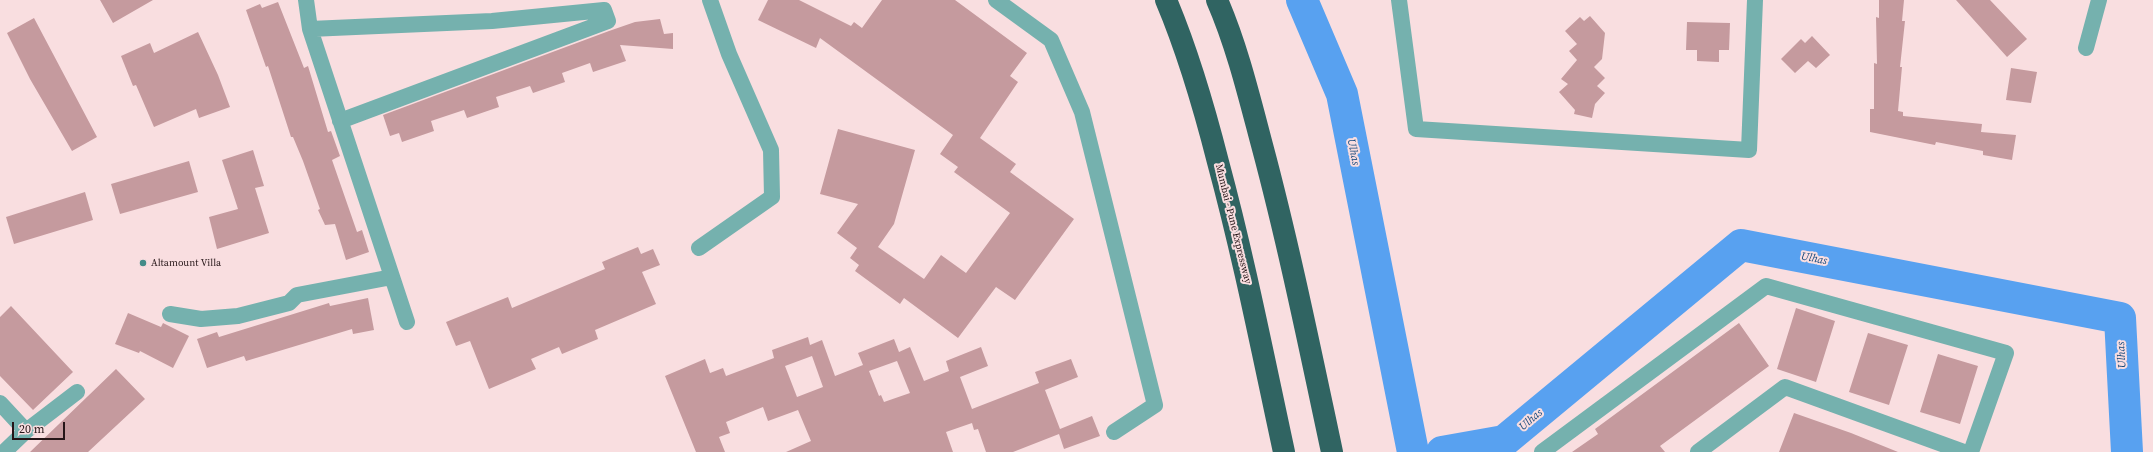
<!DOCTYPE html>
<style>
body{margin:0}
#map{position:relative;width:2153px;height:452px;overflow:hidden;background:#f9dee0;font-family:"Source Serif 4",serif}
canvas{display:block}
.scale{position:absolute;left:12px;top:422px;width:53px;height:18px;box-sizing:border-box;border:2px solid #251517;border-top:0;padding-left:5px;font-size:12px;line-height:14px;white-space:nowrap;color:#251517;-webkit-text-stroke:3px #f9dee0;paint-order:stroke}
</style>
<div id="map">
<canvas width="2153" height="452"></canvas>
<div class="scale">20 m</div>
</div>
<script>
const g = document.querySelector('canvas').getContext('2d');
g.lineJoin = 'round';
function trace(path, color, width, dash) {
  g.strokeStyle = color;
  g.lineWidth = width;
  g.lineCap = dash ? 'butt' : 'round';
  g.setLineDash(dash || []);
  g.stroke(path);
}
function paint(path, color) {
  g.fillStyle = color;
  g.fill(path, 'evenodd');
}
function label(font, color, halo, rows, align = 'center') {
  g.font = font + ' "Source Serif 4",serif';
  g.lineWidth = 4;
  g.setLineDash([]);
  g.textBaseline = 'middle';
  g.strokeStyle = halo;
  g.fillStyle = color;
  for (const [text, x, y, turn = 0] of rows) {
    g.save();
    g.translate(x, y);
    g.rotate((+turn || 0) * Math.PI / 180);
    g.textAlign = isNaN(turn) ? turn : align;
    if (halo) g.strokeText(text, 0, 0);
    g.fillText(text, 0, 0);
    g.restore();
  }
}
const river = new Path2D(`
 M 1302,0 L 1342,94 L 1413,452
 M 1442,452 L 1504,441 L 1741,245 L 2120,318 L 2127,452`);
const building = new Path2D(`
 M 100,0 L 153,0 L 113,23 Z
 M 768,0 L 799,0 L 851,26 L 854,22 L 862,28 L 882,0 L 955,0 L 1027,53 L 1010,76 L 1018,82 L 980,138 L 1016,164 L 1010,172 L 1074,219 L 1015,300 L 996,287 L 958,338 L 904,298 L 900,304 L 855,271 L 859,265 L 850,258 L 857,248 L 837,233 L 858,204 L 820,194 L 838,129 L 915,150 L 894,224 L 878,247 L 924,279 L 941,255 L 966,273 L 1010,213 L 954,172 L 958,167 L 940,154 L 953,135 L 820,38 L 816,48 L 758,20 Z
 M 1879,0 L 1904,0 L 1902,21 L 1905,21 L 1900,67 L 1902,67 L 1898,111 L 1903,112 L 1903,116 L 1982,124 L 1981,132 L 2016,135 L 2012,160 L 1983,155 L 1983,151 L 1936,142 L 1935,145 L 1870,132 L 1870,109 L 1874,109 L 1874,63 L 1877,64 L 1876,17 L 1879,18 Z
 M 1956,0 L 1990,0 L 2027,39 L 2007,57 Z
 M 278,2 L 304,68 L 308,66 L 328,132 L 331,131 L 340,156 L 332,160 L 357,232 L 362,230 L 369,252 L 346,260 L 335,224 L 325,225 L 318,210 L 320,209 L 303,161 L 293,137 L 291,137 L 268,66 L 266,67 L 246,10 L 260,4 L 262,8 Z
 M 1590,16 L 1605,33 L 1602,59 L 1594,67 L 1605,78 L 1597,86 L 1605,93 L 1595,104 L 1592,118 L 1574,114 L 1575,110 L 1559,92 L 1568,84 L 1561,79 L 1577,60 L 1569,51 L 1577,44 L 1565,31 L 1580,17 L 1584,21 Z
 M 34,18 L 97,137 L 72,151 L 30,79 L 7,33 Z
 M 660,19 L 664,34 L 673,33 L 673,49 L 620,45 L 626,61 L 593,72 L 590,63 L 562,73 L 565,82 L 533,93 L 530,86 L 496,97 L 499,107 L 467,118 L 464,110 L 431,121 L 434,131 L 402,142 L 399,133 L 390,136 L 383,115 L 609,31 L 635,22 Z
 M 1687,22 L 1730,23 L 1729,50 L 1719,50 L 1719,62 L 1697,61 L 1697,50 L 1686,50 Z
 M 198,32 L 218,75 L 230,107 L 199,118 L 196,109 L 154,127 L 136,85 L 133,86 L 121,56 L 150,43 L 154,53 Z
 M 1812,36 L 1830,55 L 1816,68 L 1808,61 L 1795,73 L 1781,59 L 1801,39 L 1805,43 Z
 M 2011,68 L 2037,72 L 2031,103 L 2006,100 Z
 M 253,150 L 264,186 L 255,188 L 269,233 L 217,249 L 209,217 L 238,209 L 222,160 Z
 M 189,161 L 198,192 L 120,214 L 111,184 Z
 M 85,192 L 93,220 L 14,244 L 6,217 Z
 M 638,247 L 641,254 L 653,249 L 660,265 L 642,272 L 656,304 L 595,330 L 598,339 L 562,354 L 559,347 L 531,359 L 536,369 L 489,389 L 470,341 L 456,346 L 446,322 L 508,297 L 512,308 L 605,269 L 602,262 Z
 M 368,298 L 374,330 L 353,334 L 352,329 L 246,361 L 244,356 L 207,368 L 197,339 L 217,332 L 219,337 L 329,303 L 330,306 Z
 M 11,306 L 73,372 L 33,410 L 0,376 L 0,317 Z
 M 1796,308 L 1835,321 L 1816,382 L 1777,369 Z
 M 128,313 L 161,327 L 163,323 L 189,336 L 173,368 L 140,351 L 139,353 L 115,344 Z
 M 1739,323 L 1769,366 L 1660,446 L 1665,452 L 1572,452 L 1598,434 L 1595,429 Z
 M 1868,333 L 1908,345 L 1889,405 L 1849,392 Z
 M 808,337 L 810,345 L 822,340 L 835,376 L 863,365 L 858,353 L 894,339 L 899,352 L 910,347 L 924,381 L 949,371 L 946,361 L 981,347 L 988,366 L 960,377 L 972,409 L 1039,383 L 1035,372 L 1071,359 L 1078,377 L 1045,390 L 1060,429 L 1092,416 L 1100,436 L 1064,449 L 1059,434 L 1013,452 L 986,452 L 978,429 L 974,430 L 972,423 L 946,432 L 953,452 L 786,452 L 811,441 L 798,410 L 768,421 L 763,407 L 726,422 L 730,433 L 719,437 L 725,452 L 696,452 L 665,376 L 705,359 L 710,373 L 723,368 L 726,376 L 774,358 L 772,350 ZM 812,356 L 823,387 L 797,397 L 785,366 ZM 897,361 L 910,393 L 884,402 L 881,395 L 879,396 L 869,371 Z
 M 1938,354 L 1978,366 L 1960,424 L 1920,412 Z
 M 116,369 L 145,399 L 88,452 L 30,452 Z
 M 1794,413 L 1851,433 L 1898,452 L 1779,452 Z`);
const minor = new Path2D(`
 M 306,0 L 310,29 L 407,322
 M 996,0 L 1051,40 L 1082,112 L 1155,405 L 1114,432
 M 1399,0 L 1416,129 L 1749,150 L 1755,0
 M 310,29 L 492,21 L 604,10 L 608,21 L 340,121
 M 2086,48 L 2099,0
 M 699,248 L 772,197 L 771,150 L 729,54 L 710,0
 M 170,314 L 201,319 L 238,316 L 289,303 L 297,295 L 392,277
 M 0,403 L 26,431
 M 4,452 L 26,431 L 77,392
 M 1542,452 L 1766,286 L 2006,353 L 1971,452
 M 1698,452 L 1785,387 L 1964,452`);
const motorway = new Path2D(`
 M 1166,0 C 1188,52 1204,107 1218,162 C 1244,258 1263,355 1284,452
 M 1217,0 C 1237,46 1249,96 1262,145 C 1289,246 1310,349 1332,452`);
const markers = [
 [143,263,4,"#438b88"]
];
const streetNames = [
 ["Mumbai - Pune Expressway",1233,224,76]
];
const poiNames = [
 ["Altamount Villa",151,263]
];
const waterNames = [
 ["Ulhas",1353,152,79],
 ["Ulhas",1814,259,11],
 ["Ulhas",2122,355,-93],
 ["Ulhas",1531,420,-40]
];
trace(river, '#58a1f0', 32);
paint(building, '#c59a9e');
trace(minor, '#75b1ae', 16);
trace(motorway, '#306462', 22);
for (const [x, y, r, color] of markers) {
  const dot = new Path2D();
  dot.arc(x, y, r, 0, 2 * Math.PI);
  g.fillStyle = color;
  g.fill(dot);
  trace(dot, '#f9dee0', 1.5);
}
label('10px', '#251517', '#f9dee0', streetNames);
label('10px', '#251517', '#f9dee0', poiNames, 'left');
label('italic 11px', '#174a7c', '#f9dee0', waterNames);
</script>
